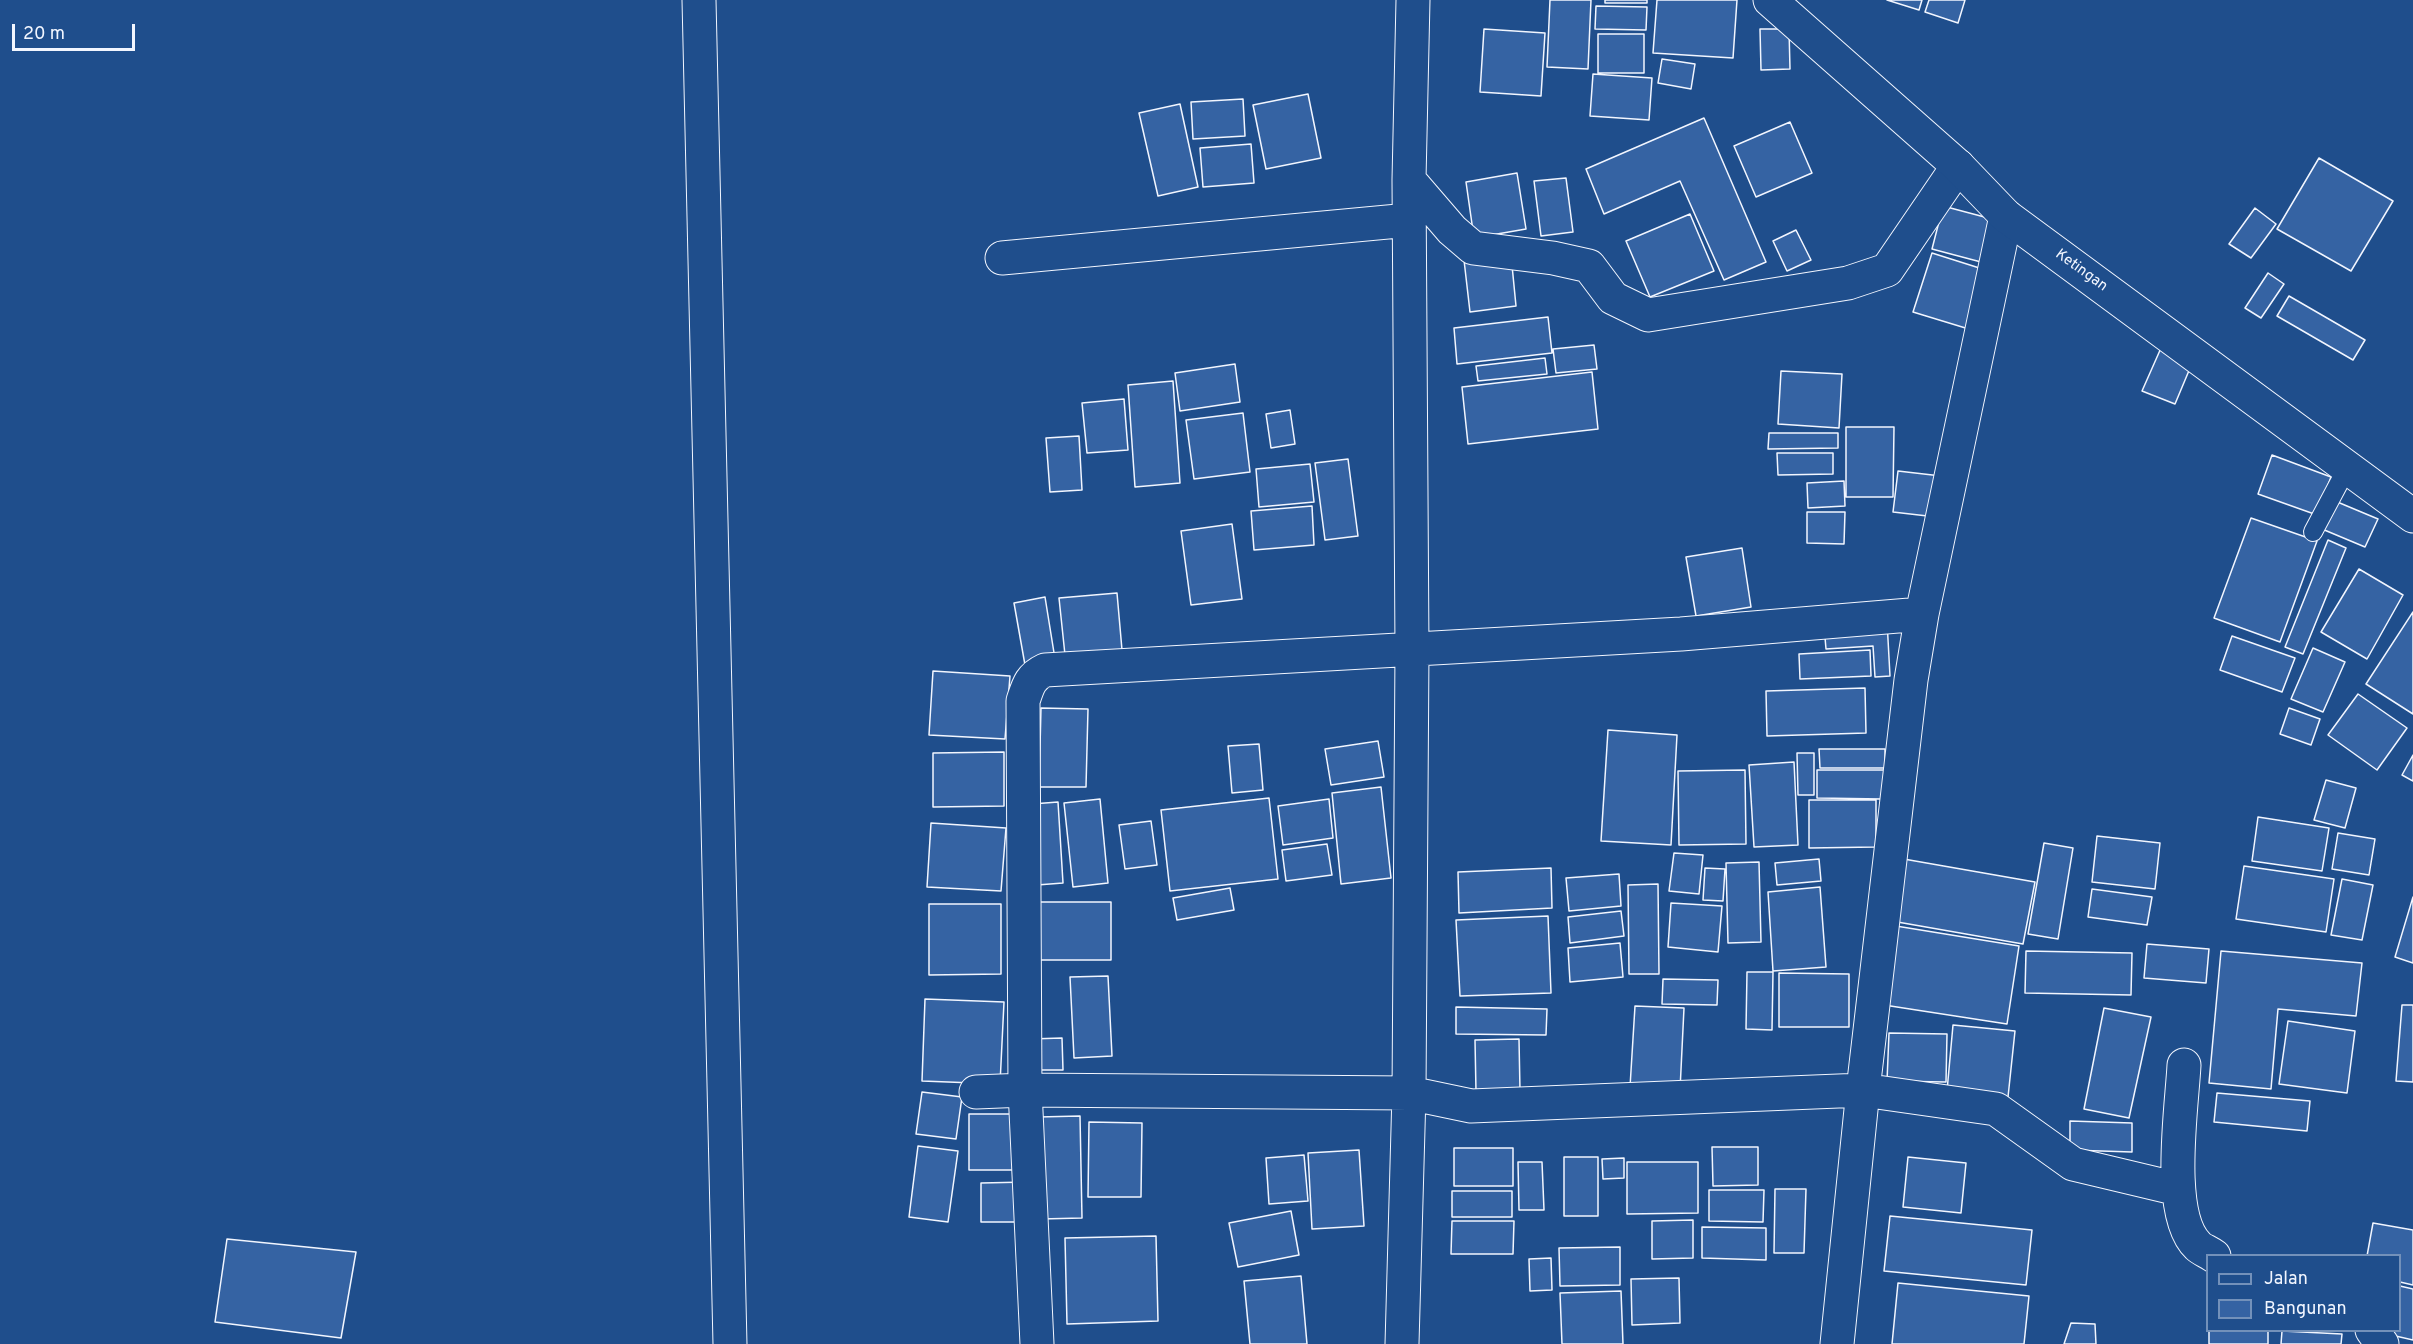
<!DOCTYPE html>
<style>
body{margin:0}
#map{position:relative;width:2413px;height:1344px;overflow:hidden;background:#1f4e8c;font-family:Overpass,sans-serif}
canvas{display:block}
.legend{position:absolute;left:2206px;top:1254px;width:195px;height:78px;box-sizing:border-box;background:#1f4e8c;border:2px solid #7391ba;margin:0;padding:8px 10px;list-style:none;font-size:18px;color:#f2f6ff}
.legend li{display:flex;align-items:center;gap:12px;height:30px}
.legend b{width:30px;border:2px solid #7391ba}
.scale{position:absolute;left:12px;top:24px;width:123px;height:27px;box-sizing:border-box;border:3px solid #f2f6ff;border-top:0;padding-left:8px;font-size:18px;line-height:21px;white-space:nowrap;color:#f2f6ff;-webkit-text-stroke:4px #1f4e8c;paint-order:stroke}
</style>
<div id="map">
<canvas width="2413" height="1344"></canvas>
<ul class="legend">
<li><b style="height:8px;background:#1f4e8c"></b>Jalan</li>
<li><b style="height:16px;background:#3563a3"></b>Bangunan</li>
</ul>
<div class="scale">20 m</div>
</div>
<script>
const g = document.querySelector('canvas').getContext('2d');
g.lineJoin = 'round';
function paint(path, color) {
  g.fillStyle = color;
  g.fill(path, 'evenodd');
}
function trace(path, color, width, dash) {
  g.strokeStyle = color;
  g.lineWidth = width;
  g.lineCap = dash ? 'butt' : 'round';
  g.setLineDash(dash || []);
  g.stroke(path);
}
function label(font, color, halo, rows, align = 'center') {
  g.font = font + ' Overpass,sans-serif';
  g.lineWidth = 4.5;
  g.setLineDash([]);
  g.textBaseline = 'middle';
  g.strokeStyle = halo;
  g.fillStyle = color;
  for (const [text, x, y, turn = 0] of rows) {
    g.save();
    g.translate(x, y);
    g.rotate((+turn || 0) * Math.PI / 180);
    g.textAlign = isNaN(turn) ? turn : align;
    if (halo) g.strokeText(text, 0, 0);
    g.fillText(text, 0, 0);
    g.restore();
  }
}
const building = new Path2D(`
 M 1550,0 L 1591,0 L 1588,69 L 1547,67 Z
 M 1605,0 L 1647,0 L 1647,3 L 1605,3 Z
 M 1657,0 L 1737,0 L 1733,58 L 1653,53 Z
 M 1887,0 L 1922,0 L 1919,10 Z
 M 1929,0 L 1965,0 L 1958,23 L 1925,12 Z
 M 1596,6 L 1647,7 L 1646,30 L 1595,29 Z
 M 1484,29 L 1545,33 L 1541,96 L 1480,92 Z
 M 1760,29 L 1789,29 L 1790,69 L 1761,70 Z
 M 1598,34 L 1644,34 L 1644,73 L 1598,73 Z
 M 1662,59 L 1695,64 L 1691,89 L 1658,83 Z
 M 1593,74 L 1652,78 L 1649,120 L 1590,116 Z
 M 1308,94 L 1321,158 L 1266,169 L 1253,105 Z
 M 1243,99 L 1245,136 L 1193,139 L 1191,102 Z
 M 1180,104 L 1198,187 L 1158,196 L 1139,113 Z
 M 1704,118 L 1766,262 L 1724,280 L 1680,181 L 1604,214 L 1586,169 Z
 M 1790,122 L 1812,173 L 1756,197 L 1734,146 Z
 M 1251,144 L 1254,183 L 1203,187 L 1200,148 Z
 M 2319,158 L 2393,201 L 2351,271 L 2277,229 Z
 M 1517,173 L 1526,229 L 1474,238 L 1466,182 Z
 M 1566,178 L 1573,232 L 1541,236 L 1534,181 Z
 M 1943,206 L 1992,219 L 1981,262 L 1932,249 Z
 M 2255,208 L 2276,224 L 2251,258 L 2229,244 Z
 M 1690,214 L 1714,271 L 1650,297 L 1626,241 Z
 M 1796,230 L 1811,260 L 1787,271 L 1773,241 Z
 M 1932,253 L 1992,272 L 1972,330 L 1913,312 Z
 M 1511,255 L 1516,306 L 1470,312 L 1464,260 Z
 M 2268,273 L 2284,284 L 2261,318 L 2245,308 Z
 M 2289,296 L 2365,340 L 2353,360 L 2277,316 Z
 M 1548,317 L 1552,353 L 1457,364 L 1454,328 Z
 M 1594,345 L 1597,369 L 1556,373 L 1553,349 Z
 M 2161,348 L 2193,361 L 2175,404 L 2142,391 Z
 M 1545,358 L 1547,374 L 1478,381 L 1476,366 Z
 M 1235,364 L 1240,402 L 1180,411 L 1175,373 Z
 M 1781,371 L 1842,374 L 1839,428 L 1778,424 Z
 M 1592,372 L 1598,429 L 1468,444 L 1462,387 Z
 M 1173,381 L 1180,483 L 1135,487 L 1128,385 Z
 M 1124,399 L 1128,450 L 1087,453 L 1082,403 Z
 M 1290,410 L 1295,444 L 1271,448 L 1266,414 Z
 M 1243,413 L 1250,472 L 1194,479 L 1186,420 Z
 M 1846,427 L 1894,427 L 1893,497 L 1846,497 Z
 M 1769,433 L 1838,433 L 1838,448 L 1768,449 Z
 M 1079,436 L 1082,490 L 1050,492 L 1046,438 Z
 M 1777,453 L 1833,453 L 1833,474 L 1778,475 Z
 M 2272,455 L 2331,477 L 2317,515 L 2258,494 Z
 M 1348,459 L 1358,536 L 1325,540 L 1315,463 Z
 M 1310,464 L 1314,502 L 1259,507 L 1256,469 Z
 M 1898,471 L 1941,476 L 1936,517 L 1893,512 Z
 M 1844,481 L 1845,506 L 1808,508 L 1807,483 Z
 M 2335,501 L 2378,519 L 2365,547 L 2322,529 Z
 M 1312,506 L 1314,545 L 1254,550 L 1251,511 Z
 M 1807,512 L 1845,512 L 1844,544 L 1807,543 Z
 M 2251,518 L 2317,541 L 2280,642 L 2214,618 Z
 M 1232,524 L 1242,599 L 1191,605 L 1181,531 Z
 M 2328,540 L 2346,548 L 2303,654 L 2285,647 Z
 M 1742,548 L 1751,607 L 1696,616 L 1686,557 Z
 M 2359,569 L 2403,595 L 2367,659 L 2321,632 Z
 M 1117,593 L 1122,650 L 1065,655 L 1059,598 Z
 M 1045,597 L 1055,659 L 1025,665 L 1014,603 Z
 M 2413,612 L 2413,714 L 2366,684 Z
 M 1887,621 L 1890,676 L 1875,677 L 1873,646 L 1826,649 L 1824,626 Z
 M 2232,636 L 2295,658 L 2282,692 L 2220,670 Z
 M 2313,648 L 2345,662 L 2323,712 L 2291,699 Z
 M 1870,650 L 1871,676 L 1800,679 L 1799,654 Z
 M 933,671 L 1010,676 L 1005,739 L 929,735 Z
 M 1865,688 L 1866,733 L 1767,736 L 1766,691 Z
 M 2358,694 L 2407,728 L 2377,770 L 2328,735 Z
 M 1041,708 L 1088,709 L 1086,787 L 1039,787 Z
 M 2289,708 L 2320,719 L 2311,745 L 2280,734 Z
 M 1608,730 L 1677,735 L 1671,845 L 1601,841 Z
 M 1378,741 L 1384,777 L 1331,785 L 1325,749 Z
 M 1259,744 L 1263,790 L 1232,793 L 1228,746 Z
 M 1819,749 L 1885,749 L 1885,768 L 1820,768 Z
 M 1004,752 L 1004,806 L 933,807 L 933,753 Z
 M 1797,753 L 1814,753 L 1814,795 L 1798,795 Z
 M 2413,755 L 2413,781 L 2402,775 Z
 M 1794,762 L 1798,845 L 1754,847 L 1749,765 Z
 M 1745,770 L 1746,844 L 1679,845 L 1678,771 Z
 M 1817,770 L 1884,770 L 1883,799 L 1817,798 Z
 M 2326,780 L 2356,788 L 2345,828 L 2314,820 Z
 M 1381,787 L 1391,878 L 1341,884 L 1332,793 Z
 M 1269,798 L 1278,879 L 1170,891 L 1161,810 Z
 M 1100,799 L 1108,883 L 1073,887 L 1064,803 Z
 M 1329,799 L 1333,838 L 1283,845 L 1278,806 Z
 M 1809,800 L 1876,800 L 1876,847 L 1809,848 Z
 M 1058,802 L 1063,883 L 1037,885 L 1032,804 Z
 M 2258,817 L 2329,828 L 2322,871 L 2252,861 Z
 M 1151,821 L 1157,865 L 1125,869 L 1119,825 Z
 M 931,823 L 1006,828 L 1001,891 L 927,887 Z
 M 2338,833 L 2375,839 L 2369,875 L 2332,869 Z
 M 2097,836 L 2160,843 L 2155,889 L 2092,882 Z
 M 2044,843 L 2073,848 L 2058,939 L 2028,934 Z
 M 1327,844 L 1332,875 L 1286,881 L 1282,850 Z
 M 1674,853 L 1703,855 L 1699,894 L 1669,891 Z
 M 1898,858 L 2035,882 L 2023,944 L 1886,920 Z
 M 1819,859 L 1821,881 L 1777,885 L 1775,863 Z
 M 1759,862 L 1761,942 L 1728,943 L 1726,863 Z
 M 2244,866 L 2334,879 L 2326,932 L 2236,919 Z
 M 1551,868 L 1552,908 L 1459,913 L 1458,872 Z
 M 1705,868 L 1725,869 L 1723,901 L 1703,900 Z
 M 1619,874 L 1621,906 L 1569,911 L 1566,878 Z
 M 2342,879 L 2373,885 L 2362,940 L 2331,935 Z
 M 1658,884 L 1659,974 L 1629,974 L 1628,885 Z
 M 1820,887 L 1826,967 L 1773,971 L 1768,892 Z
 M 1230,888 L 1234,910 L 1177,920 L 1173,898 Z
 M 2092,889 L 2152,897 L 2147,925 L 2088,917 Z
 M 2413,897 L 2413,963 L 2395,957 Z
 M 1037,902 L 1111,902 L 1111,960 L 1038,960 Z
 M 1671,903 L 1722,906 L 1718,952 L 1668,947 Z
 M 929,904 L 1001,904 L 1001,974 L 929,975 Z
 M 1621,911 L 1624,936 L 1570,943 L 1568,917 Z
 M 1548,916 L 1551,993 L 1460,996 L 1456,920 Z
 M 1896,926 L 2019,946 L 2007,1024 L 1884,1005 Z
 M 1620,943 L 1623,977 L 1570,982 L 1568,948 Z
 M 2147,944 L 2209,949 L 2206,983 L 2144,978 Z
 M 2026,951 L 2132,953 L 2131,995 L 2025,993 Z
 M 2221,951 L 2362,963 L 2356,1016 L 2278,1009 L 2271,1089 L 2209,1083 Z
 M 1747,972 L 1773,972 L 1772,1030 L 1746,1029 Z
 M 1779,973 L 1849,974 L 1849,1027 L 1779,1027 Z
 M 1108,976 L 1112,1056 L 1074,1058 L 1070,977 Z
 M 1663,979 L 1718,980 L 1717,1005 L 1662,1004 Z
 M 925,999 L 1004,1002 L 1000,1084 L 922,1081 Z
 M 2402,1005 L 2413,1005 L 2413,1082 L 2396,1081 Z
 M 1635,1006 L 1684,1008 L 1680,1090 L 1630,1087 Z
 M 1456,1007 L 1547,1009 L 1546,1035 L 1456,1034 Z
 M 2104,1008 L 2151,1017 L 2129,1118 L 2084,1109 Z
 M 2288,1021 L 2355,1031 L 2347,1093 L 2279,1084 Z
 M 1953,1025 L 2015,1031 L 2008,1097 L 1947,1091 Z
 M 1889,1033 L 1947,1034 L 1946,1082 L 1887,1081 Z
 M 1062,1038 L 1063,1070 L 1031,1070 L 1030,1039 Z
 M 1519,1039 L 1520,1091 L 1476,1092 L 1475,1040 Z
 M 922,1092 L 962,1097 L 956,1139 L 916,1134 Z
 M 2217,1093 L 2310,1101 L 2307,1131 L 2214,1122 Z
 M 969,1114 L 1019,1114 L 1019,1170 L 969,1170 Z
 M 1080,1116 L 1082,1218 L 1041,1219 L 1038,1117 Z
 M 2070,1121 L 2132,1123 L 2132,1152 L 2070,1150 Z
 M 1089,1122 L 1142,1123 L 1141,1197 L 1088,1197 Z
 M 918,1146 L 958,1151 L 948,1222 L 909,1217 Z
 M 1712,1147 L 1758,1147 L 1758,1185 L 1713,1186 Z
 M 1454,1148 L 1513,1148 L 1513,1186 L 1454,1186 Z
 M 1359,1150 L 1364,1226 L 1312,1229 L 1308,1153 Z
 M 1304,1155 L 1308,1201 L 1269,1204 L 1266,1158 Z
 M 1564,1157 L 1598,1157 L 1598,1216 L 1564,1216 Z
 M 1908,1157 L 1966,1163 L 1961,1213 L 1903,1207 Z
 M 1624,1158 L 1624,1178 L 1603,1179 L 1602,1159 Z
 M 1518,1162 L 1542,1162 L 1544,1210 L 1519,1210 Z
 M 1627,1162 L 1698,1162 L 1698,1213 L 1627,1214 Z
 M 1027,1182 L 1027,1222 L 981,1222 L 981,1183 Z
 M 1775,1189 L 1806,1189 L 1804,1253 L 1774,1253 Z
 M 1709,1190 L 1764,1190 L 1763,1222 L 1709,1221 Z
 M 1452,1191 L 1512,1191 L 1512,1217 L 1452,1217 Z
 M 1291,1211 L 1299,1255 L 1238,1267 L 1229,1223 Z
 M 1890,1216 L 2032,1230 L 2026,1285 L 1884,1271 Z
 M 1693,1220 L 1693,1258 L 1652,1259 L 1652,1221 Z
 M 1452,1221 L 1514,1221 L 1513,1254 L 1451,1254 Z
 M 2373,1223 L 2413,1230 L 2413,1285 L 2400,1282 L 2400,1256 L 2367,1256 Z
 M 1702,1227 L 1766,1228 L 1766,1260 L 1702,1258 Z
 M 1156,1236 L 1158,1321 L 1067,1324 L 1065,1238 Z
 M 227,1239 L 356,1252 L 341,1338 L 215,1322 Z
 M 1620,1247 L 1620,1285 L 1560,1286 L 1559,1248 Z
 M 1551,1258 L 1552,1290 L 1530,1291 L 1529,1259 Z
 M 1301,1276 L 1307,1344 L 1250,1344 L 1244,1281 Z
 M 1679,1278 L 1680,1323 L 1632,1325 L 1631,1279 Z
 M 1898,1283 L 2029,1296 L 2024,1344 L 1892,1344 Z
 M 2400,1286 L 2413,1289 L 2413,1340 L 2387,1334 L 2388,1330 L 2400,1330 Z
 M 1621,1291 L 1623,1344 L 1562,1344 L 1560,1293 Z
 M 2071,1323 L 2095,1324 L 2096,1344 L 2064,1344 Z
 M 2209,1330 L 2268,1330 L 2268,1344 L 2209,1344 Z
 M 2282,1331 L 2342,1334 L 2341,1344 L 2281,1344 Z`);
const service = new Path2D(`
 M 2313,532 L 2347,468`);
const minor = new Path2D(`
 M 699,0 L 730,1344
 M 1413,0 L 1409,180 L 1412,650 L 1409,1093 L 1471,1106 L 1863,1090 L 1996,1109 L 2073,1164 L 2178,1189
 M 1409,180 L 1452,230 L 1473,248 L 1553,258 L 1589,266 L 1613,298 L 1648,315 L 1848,283 L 1887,270 L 1958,166
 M 1002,258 L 1409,220
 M 2184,1065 C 2182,1107 2165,1215 2198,1246 C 2202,1250 2209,1252 2214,1256
 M 976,1092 L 1025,1090 L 1409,1093 L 1402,1344
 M 2372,1330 L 2382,1344
 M 1037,1344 L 1025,1090 L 1023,701 C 1028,686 1030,677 1045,670 L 1681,634 L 1922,614
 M 1837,1344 L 1863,1090 L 1911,680 L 1922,614 L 2006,216`);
const tertiary = new Path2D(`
 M 1770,0 L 1958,166 L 2006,216 L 2413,516`);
const streetNames = [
 ["Ketingan",2081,271,36]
];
paint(building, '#3563a3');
trace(building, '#f2f6ff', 1.5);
trace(service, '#f2f6ff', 20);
trace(minor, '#f2f6ff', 35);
trace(tertiary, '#f2f6ff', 35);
trace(service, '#1f4e8c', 18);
trace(minor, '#1f4e8c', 33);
trace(tertiary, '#1f4e8c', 33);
label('15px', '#f2f6ff', '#1f4e8c', streetNames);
</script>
